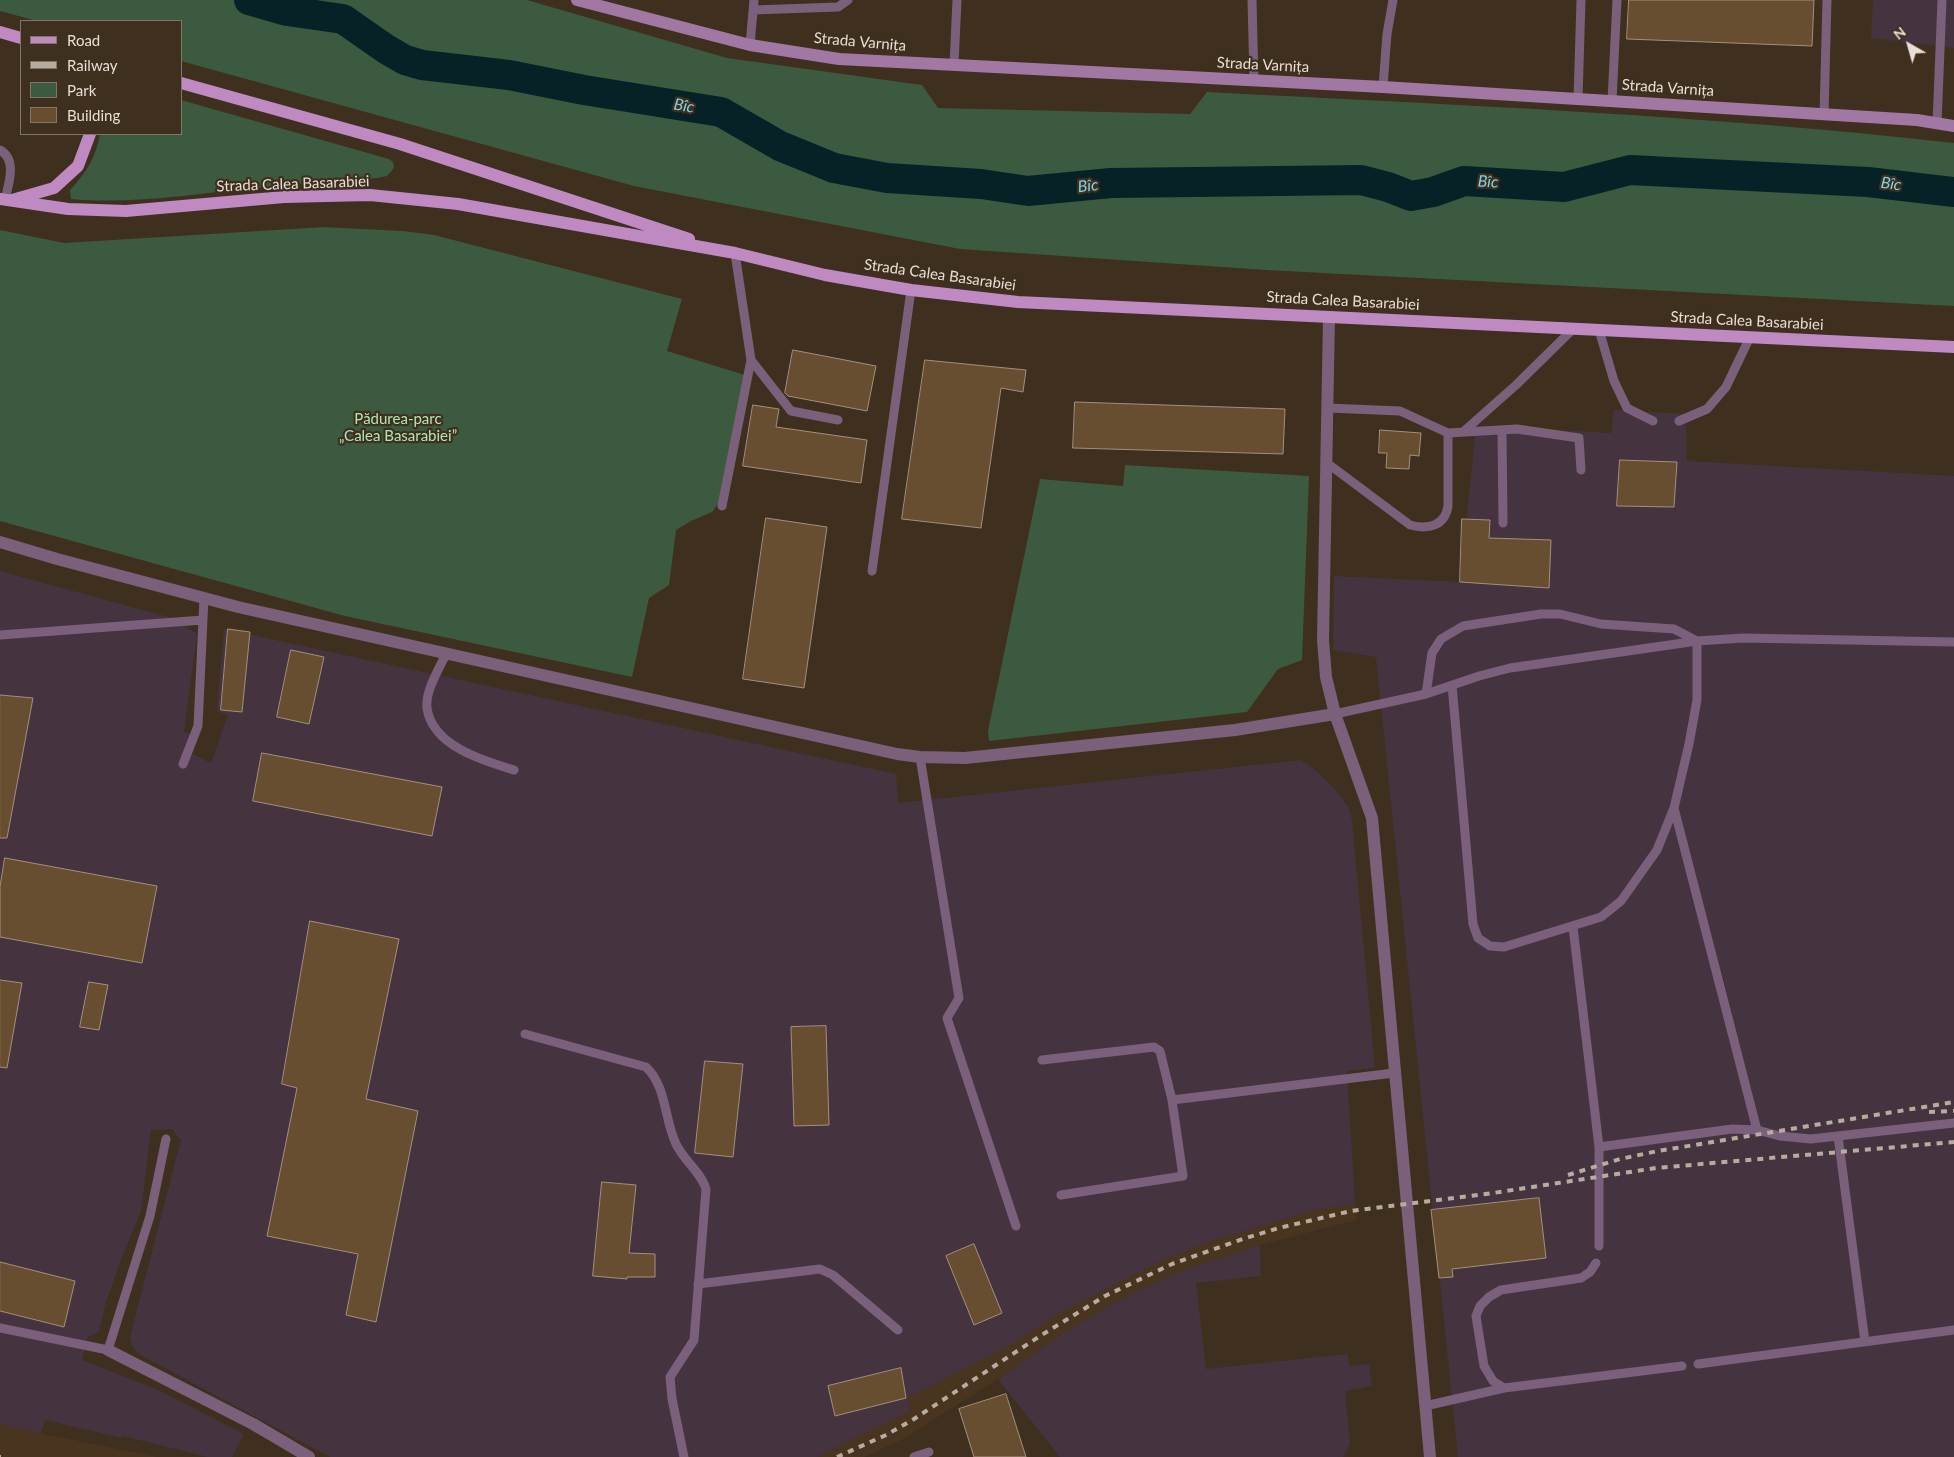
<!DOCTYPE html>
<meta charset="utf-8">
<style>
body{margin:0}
#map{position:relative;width:1954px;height:1457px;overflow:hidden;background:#3f2f1f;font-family:Lato,sans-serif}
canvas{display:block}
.legend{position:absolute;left:20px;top:20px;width:162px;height:115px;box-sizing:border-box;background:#3f2f1f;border:1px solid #837567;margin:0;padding:6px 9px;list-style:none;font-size:15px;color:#e8ded4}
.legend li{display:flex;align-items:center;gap:10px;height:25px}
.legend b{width:25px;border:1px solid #837567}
.north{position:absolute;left:1884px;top:20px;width:50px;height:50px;-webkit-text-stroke:4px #3f2f1f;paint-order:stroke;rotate:322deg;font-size:14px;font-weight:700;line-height:20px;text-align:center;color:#e8ded4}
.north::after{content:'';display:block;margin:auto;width:18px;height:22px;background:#e8ded4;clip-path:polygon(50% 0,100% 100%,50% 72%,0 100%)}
</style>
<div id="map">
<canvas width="1954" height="1457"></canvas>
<ul class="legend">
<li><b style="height:6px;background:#bf8ac2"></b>Road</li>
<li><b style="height:6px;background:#b8aca0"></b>Railway</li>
<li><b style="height:14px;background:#3c5a40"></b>Park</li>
<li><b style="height:14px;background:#684e31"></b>Building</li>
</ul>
<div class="north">N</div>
</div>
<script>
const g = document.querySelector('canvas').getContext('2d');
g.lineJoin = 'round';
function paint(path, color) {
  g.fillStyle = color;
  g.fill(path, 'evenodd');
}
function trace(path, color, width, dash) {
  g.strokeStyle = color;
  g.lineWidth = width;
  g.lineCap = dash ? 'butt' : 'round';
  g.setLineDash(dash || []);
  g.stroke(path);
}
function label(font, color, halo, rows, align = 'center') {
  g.font = font + ' Lato,sans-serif';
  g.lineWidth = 4.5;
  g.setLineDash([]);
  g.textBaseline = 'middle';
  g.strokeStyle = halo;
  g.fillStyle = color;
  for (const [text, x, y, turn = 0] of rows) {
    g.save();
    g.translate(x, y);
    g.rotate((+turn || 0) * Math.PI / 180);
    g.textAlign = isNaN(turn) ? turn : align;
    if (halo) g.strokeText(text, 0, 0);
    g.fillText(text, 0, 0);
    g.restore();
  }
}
const built = new Path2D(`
 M 1355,1204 L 1357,1220 L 1260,1245 L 1178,1272 L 1129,1295 L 1068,1330 L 998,1379 L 903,1439 L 864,1457 L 817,1457 L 910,1411 L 906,1398 L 1012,1344 L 1059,1313 L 1165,1259 L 1212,1241 L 1313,1210 Z
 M 0,1424 L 41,1433 L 157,1457 L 0,1457 Z`);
const industrial = new Path2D(`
 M 1873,0 L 1954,0 L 1954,48 L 1871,38 Z
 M 1614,410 L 1686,414 L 1687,461 L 1954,476 L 1954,1457 L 1458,1457 L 1376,657 L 1333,650 L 1334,576 L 1460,582 L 1476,426 L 1611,433 Z
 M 0,571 L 172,618 L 197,634 L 184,732 L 191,734 L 188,752 L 211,763 L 228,715 L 217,711 L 224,629 L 896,774 L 898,803 L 1301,760 L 1314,769 L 1334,788 L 1349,808 L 1352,821 L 1375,1068 L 1347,1071 L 1355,1204 L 1313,1210 L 1212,1241 L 1165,1259 L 1059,1313 L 1012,1344 L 907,1398 L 910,1411 L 817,1457 L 330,1457 L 137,1353 L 132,1346 L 130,1337 L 181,1140 L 172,1129 L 151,1130 L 141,1211 L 122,1257 L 106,1302 L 99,1332 L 88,1337 L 82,1360 L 156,1389 L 244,1434 L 232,1457 L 208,1457 L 123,1436 L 122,1438 L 45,1420 L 41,1433 L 0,1424 Z
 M 1260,1245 L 1261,1276 L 1196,1283 L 1206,1369 L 1347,1354 L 1350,1366 L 1369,1364 L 1372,1386 L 1345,1391 L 1350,1443 L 1343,1457 L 1060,1457 L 998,1379 L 1068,1330 L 1129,1295 L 1178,1272 Z`);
const green = new Path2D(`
 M 0,0 L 527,0 L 727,58 L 922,85 L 938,108 L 1190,114 L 1207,92 C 1456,105 1706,115 1954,143 L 1954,306 L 1266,270 L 960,249 L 634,186 L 181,61 L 181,21 L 37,21 L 0,11 Z
 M 181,100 L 389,159 L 393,162 L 394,168 L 387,176 L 377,178 C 330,181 283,185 236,190 C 181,196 127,204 71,199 L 70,190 C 86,173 96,157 100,134 L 181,134 Z
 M 324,227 L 403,231 L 434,235 L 682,299 L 667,351 L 748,376 L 724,496 L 712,512 L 691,521 L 676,530 L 669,585 L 649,598 L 632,677 L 345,616 L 0,521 L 0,230 L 64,243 Z
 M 1125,465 L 1309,476 L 1302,660 L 1278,669 L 1247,712 L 989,741 L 988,731 L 1040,479 L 1123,486 Z`);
const river = new Path2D(`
 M 249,0 L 287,11 L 343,19 L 386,49 L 405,60 L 422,65 L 509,75 L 584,90 L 721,112 L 780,146 L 834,168 L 887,178 L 981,184 L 1028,191 L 1111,183 L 1361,180 L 1388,187 L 1411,196 L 1433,192 L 1464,181 L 1564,187 L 1630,170 L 1868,182 L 1954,192`);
const building = new Path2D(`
 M 1629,0 L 1814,0 L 1812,46 L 1627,39 Z
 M 793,350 L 876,366 L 867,411 L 788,396 L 785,393 Z
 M 925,360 L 1026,370 L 1023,392 L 1001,388 L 981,528 L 902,519 Z
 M 1075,402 L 1285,409 L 1283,454 L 1073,448 Z
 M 753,405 L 779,409 L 776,427 L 867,440 L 861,483 L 743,466 Z
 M 1380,430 L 1421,433 L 1419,456 L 1410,455 L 1409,469 L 1386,468 L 1387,453 L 1379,453 Z
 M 1620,460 L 1677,462 L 1674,507 L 1617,506 Z
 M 766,518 L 827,527 L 804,688 L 743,679 Z
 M 1462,519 L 1490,520 L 1489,538 L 1551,540 L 1549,588 L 1460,582 Z
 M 228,629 L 250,632 L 242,712 L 221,710 Z
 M 291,650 L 324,657 L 309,724 L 277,717 Z
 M 0,695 L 33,698 L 7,838 L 0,838 Z
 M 262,753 L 442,787 L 432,836 L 253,801 Z
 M 5,858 L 157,886 L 142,963 L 0,937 L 0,887 Z
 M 310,921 L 399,939 L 366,1099 L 418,1111 L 376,1322 L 346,1315 L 358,1254 L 267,1236 L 297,1088 L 282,1084 Z
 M 0,980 L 22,983 L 7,1068 L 0,1067 Z
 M 89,982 L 108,985 L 99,1030 L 80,1027 Z
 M 826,1026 L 829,1125 L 794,1126 L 791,1027 Z
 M 705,1061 L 743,1064 L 733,1157 L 695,1153 Z
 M 602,1182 L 636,1185 L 629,1253 L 655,1254 L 655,1277 L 627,1277 L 627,1279 L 593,1276 Z
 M 1539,1198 L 1546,1258 L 1452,1269 L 1453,1277 L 1439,1278 L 1431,1210 Z
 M 974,1244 L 1002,1313 L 974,1325 L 946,1256 Z
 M 0,1262 L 75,1281 L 64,1327 L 0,1311 Z
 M 901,1368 L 906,1398 L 835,1416 L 828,1386 Z
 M 1006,1394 L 1026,1457 L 974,1457 L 959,1409 Z`);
const lane = new Path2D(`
 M 1252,0 L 1254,81
 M 753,10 L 838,7 L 848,0
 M 750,45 L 754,0
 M 954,65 L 957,0
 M 1383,87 L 1387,34 L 1393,0
 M 1578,99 L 1581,0
 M 1612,101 L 1617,0
 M 1824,115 L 1827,0
 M 1937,124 L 1942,0
 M 0,150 C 18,160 8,185 5,200
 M 1599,330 L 1614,381 L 1627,408 L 1653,421
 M 751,360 L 791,411 L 838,420
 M 1328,408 L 1400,411 L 1448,433 L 1517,429 L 1579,438 L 1581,470
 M 1679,421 L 1707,409 L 1726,387 L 1750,337
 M 1502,430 L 1503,523
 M 1463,432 L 1516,385 L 1574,328
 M 1327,463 L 1410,525 C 1428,530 1445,526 1448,506 L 1448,433
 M 722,506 L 751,360 L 735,253
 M 872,571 L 911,290
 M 0,635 L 203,620
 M 446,654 C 439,669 425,691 427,708 C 432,746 484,761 514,770
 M 1452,685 L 1473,924 L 1478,938 L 1490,946 L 1504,947 L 1601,917 L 1621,901 L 1657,850 L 1674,808
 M 1426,694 L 1432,653 L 1441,639 L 1463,626 L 1541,614 L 1560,614 L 1601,624 L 1674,629 L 1697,641 L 1697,700 L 1689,744 L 1674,808 L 1757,1130
 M 1335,714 L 1426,694 L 1479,676 L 1510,668 L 1697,641 L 1743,638 L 1954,642
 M 920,757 L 959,998 L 947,1018 L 1016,1226
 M 183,764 L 198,726 L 204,598
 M 1573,927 L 1599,1147 L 1599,1246
 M 525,1034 L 646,1067 C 667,1087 664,1119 676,1144 C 684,1161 701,1172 706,1189 L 694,1340 L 670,1377 L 672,1399 L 684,1457
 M 1042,1060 L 1154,1047 L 1160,1051 L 1172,1100 L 1183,1176 L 1061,1195
 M 1172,1100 L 1394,1073
 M 1838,1136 L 1865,1342
 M 1599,1147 L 1732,1129 L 1757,1130 L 1780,1136 L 1811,1139 L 1954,1123
 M 698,1284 L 820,1269 L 833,1275 L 898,1330
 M 0,1328 L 108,1350 L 150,1216 L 166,1139
 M 1698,1364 L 1954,1330
 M 1504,1388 L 1493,1381 L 1484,1366 L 1476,1316 L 1480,1306 L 1489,1297 L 1501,1290 L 1581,1278 L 1590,1272 L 1596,1263
 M 1425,1406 L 1504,1388 L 1682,1366
 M 914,1457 L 929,1452`);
const street = new Path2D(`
 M 1329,317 L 1323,640 L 1326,677 L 1335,714 L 1372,818 L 1430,1457
 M 0,542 L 57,559 L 238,607 L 897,754 L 920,757 L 965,758 L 1235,730 L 1335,714
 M 108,1350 L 253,1424 L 309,1457`);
const secondary = new Path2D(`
 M 577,0 L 750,45 L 839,59 L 1383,87 L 1917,120 L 1954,126`);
const primary = new Path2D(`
 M 0,32 L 21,38
 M 181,83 L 400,144 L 689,239
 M 0,199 L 68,209 L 126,211 L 284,197 L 370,195 L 458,204 L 735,253 L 825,275 L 911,290 L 1018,302 L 1954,347
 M 12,200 L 54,188 L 78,166 L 90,134`);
const rail = new Path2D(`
 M 1929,1112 L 1954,1111
 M 1568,1175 L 1620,1159 L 1658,1151 L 1954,1102
 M 0,1457 L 1,1457
 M 837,1457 L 886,1435 L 914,1419 L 1040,1336 L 1105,1296 L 1172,1264 L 1243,1239 L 1279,1228 L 1351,1211 L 1493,1193 L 1656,1168 L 1954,1142`);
const streetNames = [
 ["Strada Varnița",860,42,5],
 ["Strada Varnița",1263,65,3],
 ["Strada Varnița",1668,88,4],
 ["Strada Calea Basarabiei",293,184,-2],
 ["Strada Calea Basarabiei",940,275,8],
 ["Strada Calea Basarabiei",1343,301,3],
 ["Strada Calea Basarabiei",1747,321,3]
];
const parkNames = [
 ["Pădurea-parc",398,419],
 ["„Calea Basarabiei”",398,436]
];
const waterNames = [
 ["Bîc",684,106,10],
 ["Bîc",1488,182,3],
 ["Bîc",1891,184,7],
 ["Bîc",1088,186,-6]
];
paint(built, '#49351f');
paint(industrial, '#453440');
paint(green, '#3c5a40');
trace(river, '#072227', 30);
paint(building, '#684e31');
trace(building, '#a2907d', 1);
trace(lane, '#7a607b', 9);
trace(street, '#7a607b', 12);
trace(secondary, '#a178a3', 12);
trace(primary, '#bf8ac2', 12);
trace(rail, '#b8aca0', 4, [6, 6]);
label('15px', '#e8ded4', '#3f2f1f', streetNames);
label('15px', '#afe6b6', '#3f2f1f', parkNames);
label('italic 16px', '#7fd4e6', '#3f2f1f', waterNames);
</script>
